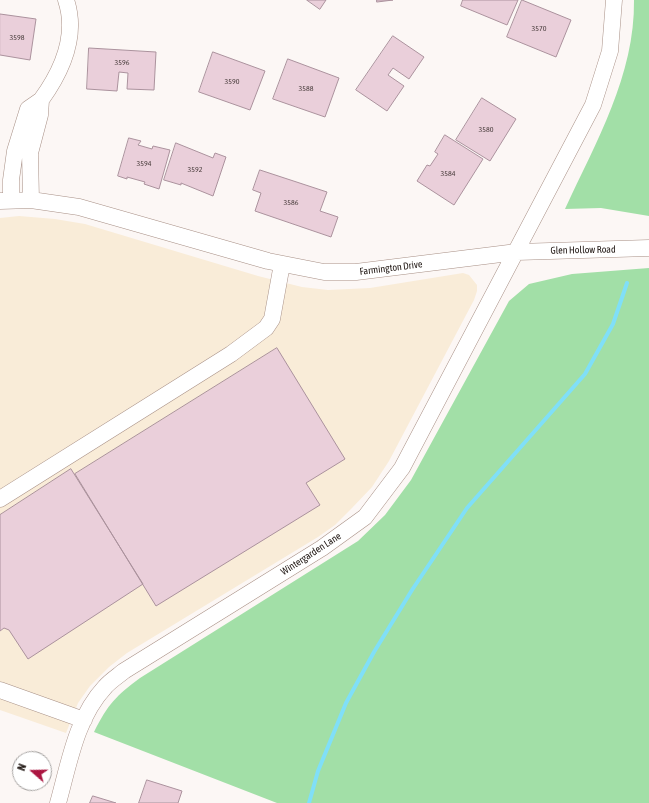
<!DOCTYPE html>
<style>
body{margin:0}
#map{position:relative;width:649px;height:803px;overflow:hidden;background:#fcf7f5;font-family:"Asap Condensed",sans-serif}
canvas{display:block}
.north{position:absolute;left:12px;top:751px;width:40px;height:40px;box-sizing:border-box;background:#fff;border:1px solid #a6a3a1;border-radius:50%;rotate:290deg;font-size:11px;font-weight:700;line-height:16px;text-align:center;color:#211814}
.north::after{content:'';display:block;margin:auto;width:14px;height:18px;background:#ab1641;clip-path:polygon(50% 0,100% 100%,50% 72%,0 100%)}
</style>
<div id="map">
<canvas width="649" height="803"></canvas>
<div class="north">N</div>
</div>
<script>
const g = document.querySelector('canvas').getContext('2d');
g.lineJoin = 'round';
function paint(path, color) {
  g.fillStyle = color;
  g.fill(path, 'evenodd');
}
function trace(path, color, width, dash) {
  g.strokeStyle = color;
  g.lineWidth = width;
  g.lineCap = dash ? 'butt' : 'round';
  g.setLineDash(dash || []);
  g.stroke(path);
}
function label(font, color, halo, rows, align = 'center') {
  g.font = font + ' "Asap Condensed",sans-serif';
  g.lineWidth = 3.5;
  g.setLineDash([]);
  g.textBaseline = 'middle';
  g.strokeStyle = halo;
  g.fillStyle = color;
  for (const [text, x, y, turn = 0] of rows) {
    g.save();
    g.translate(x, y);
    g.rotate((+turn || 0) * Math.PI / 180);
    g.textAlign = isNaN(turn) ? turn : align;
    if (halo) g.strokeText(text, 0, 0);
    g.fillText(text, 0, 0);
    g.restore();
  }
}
const commercial = new Path2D(`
 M 19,216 L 55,219 L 85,224 L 258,276 L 302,287 L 328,290 L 370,288 L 463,273 L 469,275 L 477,285 L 477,291 L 474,300 L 389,461 L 372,487 L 352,508 L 335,525 L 318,537 L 127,653 L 109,667 L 90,686 L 78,703 L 66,733 L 0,710 L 0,218 Z`);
const green = new Path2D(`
 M 634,0 L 649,0 L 649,216 L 601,208 L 565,209 C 596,142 635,75 634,0 Z
 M 649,268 L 649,803 L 277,803 L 94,732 C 108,704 116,696 140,678 L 358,541 L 385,515 L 411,480 L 509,301 L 529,284 L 572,274 Z`);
const stream = new Path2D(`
 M 309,803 L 318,771 L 346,703 L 374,652 L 412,590 L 467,508 L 585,374 L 613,324 L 627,283`);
const building = new Path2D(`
 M 307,0 L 326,0 L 320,9 Z
 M 377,0 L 393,0 L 377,2 Z
 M 463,0 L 518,0 L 507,25 L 461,6 Z
 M 522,0 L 571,20 L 556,57 L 507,37 Z
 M 0,14 L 36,19 L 30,60 L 0,55 Z
 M 393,36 L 424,57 L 409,79 L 393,68 L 388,75 L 404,86 L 387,111 L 356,90 Z
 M 89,48 L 156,52 L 154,90 L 127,89 L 128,73 L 119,72 L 117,91 L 87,89 Z
 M 213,52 L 265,71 L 250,110 L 199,92 Z
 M 288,59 L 339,78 L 325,117 L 273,99 Z
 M 482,98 L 516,119 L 490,161 L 456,140 Z
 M 445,135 L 483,159 L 454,205 L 417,181 L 427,165 L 430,166 L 438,154 L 435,152 Z
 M 129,138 L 141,141 L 138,145 L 152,149 L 153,146 L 170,150 L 159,189 L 144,184 L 145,182 L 127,177 L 127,179 L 118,176 Z
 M 176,143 L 213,158 L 215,153 L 226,157 L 213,196 L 181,183 L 181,185 L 164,180 Z
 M 260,170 L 327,192 L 320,211 L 338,217 L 331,237 L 255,211 L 261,193 L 253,190 Z
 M 277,348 L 345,459 L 306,483 L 320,505 L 156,606 L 75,474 Z
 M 71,469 L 143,584 L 28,659 L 9,630 L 4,628 L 0,631 L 0,515 Z
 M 147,780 L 182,791 L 178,803 L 139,803 Z
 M 93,796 L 116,803 L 90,803 Z`);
const minor = new Path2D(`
 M 41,100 C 62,71 78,36 66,0
 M 11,200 L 11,180 L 15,151 L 28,109 L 41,100 L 40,115 L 30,153 L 31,200
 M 0,201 L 31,200 L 79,207 L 268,261 L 324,272 L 356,272 L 517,252 L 649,248
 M 0,499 L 231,354 L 266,328 L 272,319 L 282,264
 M 0,690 L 84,720
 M 58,803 C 69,764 76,718 105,687 C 110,681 118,676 124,671 L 322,548 L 365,517 L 402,468 L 593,105 L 610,51 L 614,0`);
const numberNames = [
 ["3570",539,28],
 ["3598",17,37],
 ["3596",122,62],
 ["3590",232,81],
 ["3588",306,88],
 ["3580",486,129],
 ["3594",144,163],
 ["3592",195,169],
 ["3584",448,173],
 ["3586",291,202]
];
const streetNames = [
 ["Glen Hollow Road",583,250,-1],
 ["Farmington Drive",391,268,-7],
 ["Wintergarden Lane",311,554,-33]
];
paint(commercial, '#f9ecd8');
paint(green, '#a2dfa7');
trace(stream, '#80dff8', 4);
paint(building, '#eacfda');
trace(building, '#ab929d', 1);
trace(minor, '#a89086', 17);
trace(minor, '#fff', 16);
label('8px', '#534646', null, numberNames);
label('10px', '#211814', '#fff', streetNames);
</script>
